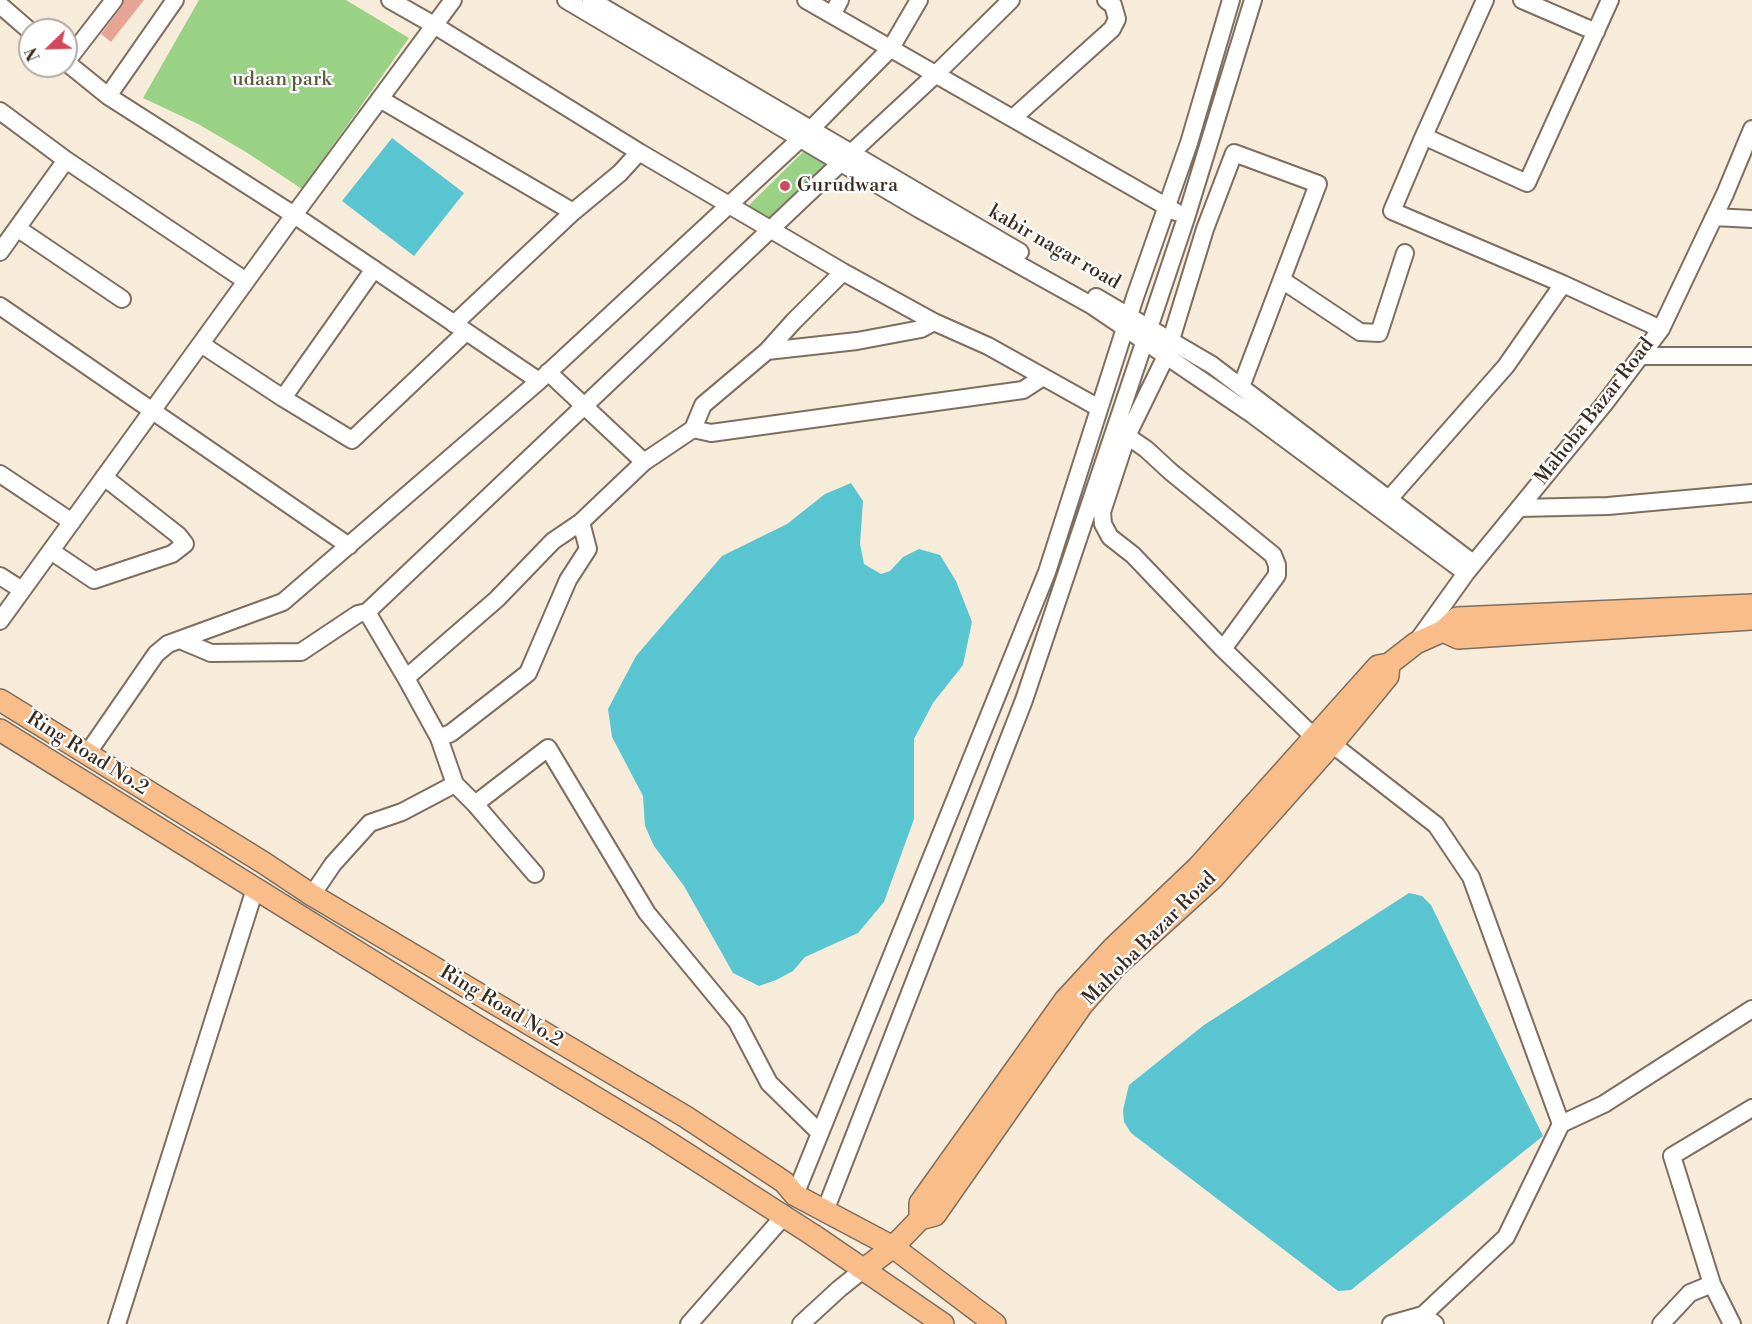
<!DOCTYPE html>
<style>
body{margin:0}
#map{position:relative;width:1752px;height:1324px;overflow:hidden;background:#f7ecda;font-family:"Libre Bodoni",serif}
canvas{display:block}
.north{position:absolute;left:18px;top:18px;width:60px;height:60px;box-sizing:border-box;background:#fff;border:2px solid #b1aaa5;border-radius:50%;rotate:247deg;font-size:16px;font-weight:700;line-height:24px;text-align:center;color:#3b2a1e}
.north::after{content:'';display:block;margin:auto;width:21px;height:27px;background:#d1495b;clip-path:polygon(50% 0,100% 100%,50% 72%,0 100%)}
</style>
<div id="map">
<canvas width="1752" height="1324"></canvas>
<div class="north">N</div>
</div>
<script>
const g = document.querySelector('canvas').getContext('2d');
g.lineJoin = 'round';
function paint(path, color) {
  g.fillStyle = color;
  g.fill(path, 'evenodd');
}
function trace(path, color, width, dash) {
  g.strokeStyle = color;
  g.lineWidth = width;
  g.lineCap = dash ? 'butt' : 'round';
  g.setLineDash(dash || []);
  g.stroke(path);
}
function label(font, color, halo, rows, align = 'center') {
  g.font = font + ' "Libre Bodoni",serif';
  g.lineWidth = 4.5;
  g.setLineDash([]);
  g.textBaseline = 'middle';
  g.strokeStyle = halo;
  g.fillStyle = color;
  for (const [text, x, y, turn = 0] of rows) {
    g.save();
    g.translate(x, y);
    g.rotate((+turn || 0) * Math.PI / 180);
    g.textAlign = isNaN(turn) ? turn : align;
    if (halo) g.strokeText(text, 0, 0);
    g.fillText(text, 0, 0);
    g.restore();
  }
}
const green = new Path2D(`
 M 199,0 L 346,0 L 409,38 L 302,189 L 246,152 L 198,124 L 143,98 Z
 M 803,152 L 826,163 L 807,185 L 770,222 L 747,207 Z`);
const water = new Path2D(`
 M 392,138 L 464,193 L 414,256 L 342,201 Z
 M 851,483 L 863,501 L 860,544 L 864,564 L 881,574 L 890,571 L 903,557 L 919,549 L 940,555 L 956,581 L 972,622 L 963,665 L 933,703 L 914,739 L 914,819 L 884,902 L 858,933 L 805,957 L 793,971 L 776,980 L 759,986 L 733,973 L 684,886 L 654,846 L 645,826 L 643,796 L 612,737 L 608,709 L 636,656 L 722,556 L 787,524 L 825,494 Z
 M 1409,893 L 1422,896 L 1431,905 L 1543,1136 L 1351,1290 L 1338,1291 L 1131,1133 L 1124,1122 L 1123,1110 L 1129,1085 L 1204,1025 Z`);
const building = new Path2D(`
 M 124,0 L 144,0 L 111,42 L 101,34 L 122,6 Z`);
const minor = new Path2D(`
 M 390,0 L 434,25 L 639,152
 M 566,0 L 919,209 L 1091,305 L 1253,415 L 1466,573
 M 591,0 L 1020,252
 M 806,0 L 1176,212
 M 1522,0 L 1596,32
 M 0,5 L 30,31
 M 832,15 L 840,0
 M 66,62 L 108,96 L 294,215 L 539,381 L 811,129 L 891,48 L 919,0
 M 66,62 L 114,0
 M 108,96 L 175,0
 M 380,99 L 573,212
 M 0,111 L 66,160 L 246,281
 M 1013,118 L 1112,29 L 1117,19 L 1113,5 L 1106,0
 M 1432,140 L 1527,183 L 1610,0
 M 1714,217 L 1752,219
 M 17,228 L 122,299
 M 0,252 L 66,160
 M 1282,280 L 1360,332 L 1379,333 L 1405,253
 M 1563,284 L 1661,329
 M 1096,297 L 1212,365 L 1473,563
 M 0,306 L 349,546
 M 454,324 L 573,212 L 620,173 L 639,152 L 843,272 L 934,322 L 988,346 L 1099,408
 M 201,344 L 283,398 L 352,440 L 466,332
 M 767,351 L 793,322 L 843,272
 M 1641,356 L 1752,356
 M 548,372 L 644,462
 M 283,398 L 374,269
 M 693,429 L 711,433 L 1023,390 L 1043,377
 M 1127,436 L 1102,512 L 1103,524 L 1110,537 L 1133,555 L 1223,649 L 1314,737 L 1332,744 L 1436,825 L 1471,877 L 1561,1124 L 1506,1237 L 1423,1315
 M 0,474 L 72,522
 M 1389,499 L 1506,366 L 1563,284 L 1392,211 L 1423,138 L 1485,0
 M 1519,508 L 1608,506 L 1752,493
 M 51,551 L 94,580 L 172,554 L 185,544 L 178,535 L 104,477
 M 0,576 L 22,590
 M 367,612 L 406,678 L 439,738 L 455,784 L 475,804 L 535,874
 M 0,621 L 294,215 L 453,0
 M 180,640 L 211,653 L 301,652 L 358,614 L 367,612 L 851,153 L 935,75 L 1011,0
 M 1416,643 L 1466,573 L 1605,403 L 1661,329 L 1725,194 L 1752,129
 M 1223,649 L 1277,575 L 1277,565 L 1273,555 L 1171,472 L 1146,449 L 1127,436 L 1166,356 L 1205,229 L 1234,153 L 1318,184 L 1241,387
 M 406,678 L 497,599 L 553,541 L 581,522 L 644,462 L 693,429 L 703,405 L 767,351 L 857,341 L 921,329 L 934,322
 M 439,738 L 451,733 L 528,673 L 568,580 L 588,549 L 581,522
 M 87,754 L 156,654 L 168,644 L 283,602 L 539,381
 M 475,804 L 548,748 L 647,913 L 737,1022 L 769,1083 L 820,1133
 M 312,895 L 333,864 L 370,823 L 402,812 L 455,784
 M 1561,1124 L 1604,1104 L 1752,1009
 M 795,1195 L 1047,572 L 1135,297 L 1189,143 L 1231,0
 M 825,1211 L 1024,700 L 1186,218 L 1253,0
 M 117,1324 L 255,889
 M 689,1324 L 784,1216
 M 801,1324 L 839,1289 L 864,1269
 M 1391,1324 L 1423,1315 L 1435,1324
 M 1661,1324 L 1690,1293 L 1712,1284
 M 1732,1324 L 1712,1284 L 1672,1156 L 1752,1108`);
const major = new Path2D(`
 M 1443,631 L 1458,638 L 1751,619
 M 0,700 L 264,863 L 312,895 L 686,1117 L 784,1182 L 795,1195 L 893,1247 L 995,1324
 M 0,730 L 475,1025 L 651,1131 L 813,1235 L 943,1324
 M 920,1219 L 920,1203 L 1065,1000 L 1113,948 L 1198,867 L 1378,666 L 1389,664 L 1416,643 L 1443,631 L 1457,618 L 1752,605
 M 864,1269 L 893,1247 L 920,1219 L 935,1215 L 1082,1005 L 1116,966 L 1213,878 L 1332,744 L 1388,676 L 1389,664`);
const markers = [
 [785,186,6,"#d1495b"]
];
const parkNames = [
 ["udaan park",282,80]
];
const poiNames = [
 ["Gurudwara",797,186]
];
const streetNames = [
 ["kabir nagar road",1054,248,30],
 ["Mahoba Bazar Road",1595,412,-52],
 ["Ring Road No.2",87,754,32],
 ["Mahoba Bazar Road",1150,939,-45],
 ["Ring Road No.2",501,1007,31]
];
paint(green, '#9ad285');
paint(water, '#59c5d1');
paint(building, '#e6a595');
trace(minor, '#7d6e60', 20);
trace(major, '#7d6e60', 24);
trace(minor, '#fff', 16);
trace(major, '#f8bd89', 21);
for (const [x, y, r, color] of markers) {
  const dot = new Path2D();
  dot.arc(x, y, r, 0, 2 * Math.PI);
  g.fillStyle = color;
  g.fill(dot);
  trace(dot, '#fff', 2);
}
label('20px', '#585c3d', '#fff', parkNames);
label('20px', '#3b2a1e', '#fff', poiNames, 'left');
label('20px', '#3b2a1e', '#fff', streetNames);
</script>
